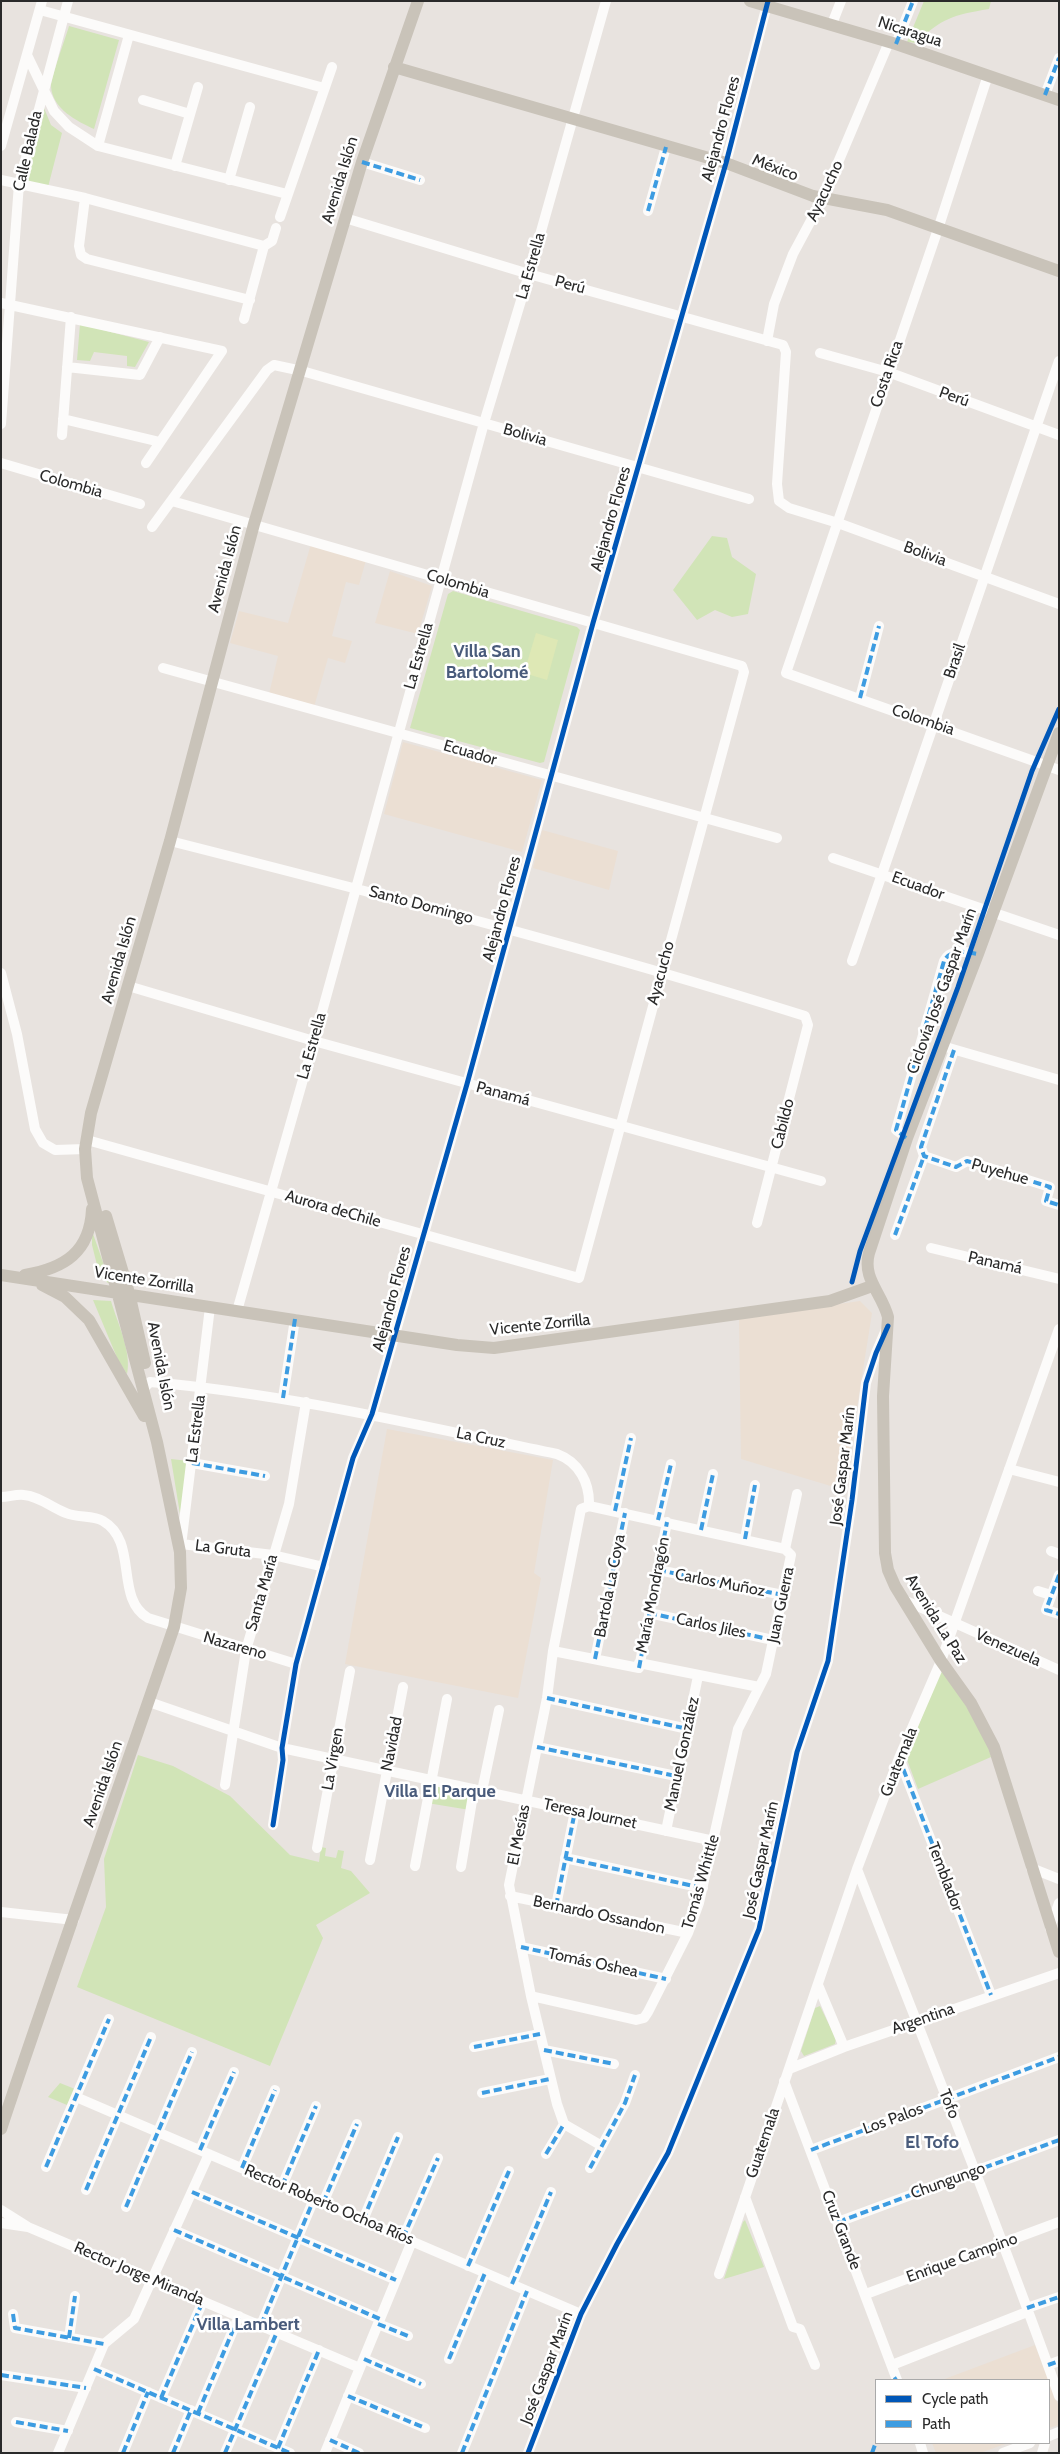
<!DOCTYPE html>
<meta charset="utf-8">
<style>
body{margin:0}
#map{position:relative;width:1060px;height:2454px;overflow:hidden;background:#e8e3df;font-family:Cabin,sans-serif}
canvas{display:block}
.frame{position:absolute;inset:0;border:2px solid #2a2a2a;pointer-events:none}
.legend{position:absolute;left:875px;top:2379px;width:175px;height:65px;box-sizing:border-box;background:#fff;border:1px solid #aaa;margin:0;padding:6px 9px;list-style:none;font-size:15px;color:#2a2a2a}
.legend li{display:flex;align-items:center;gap:10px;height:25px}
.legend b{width:25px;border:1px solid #aaa}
</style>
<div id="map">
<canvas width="1060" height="2454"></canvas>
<div class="frame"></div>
<ul class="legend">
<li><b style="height:6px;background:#0057b8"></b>Cycle path</li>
<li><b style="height:6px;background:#3d9ce1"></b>Path</li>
</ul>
</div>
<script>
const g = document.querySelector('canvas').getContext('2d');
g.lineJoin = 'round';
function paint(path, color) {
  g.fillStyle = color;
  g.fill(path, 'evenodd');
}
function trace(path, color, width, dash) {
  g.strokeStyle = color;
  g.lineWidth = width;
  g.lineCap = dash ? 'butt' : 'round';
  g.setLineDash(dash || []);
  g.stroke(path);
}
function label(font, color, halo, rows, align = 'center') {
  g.font = font + ' Cabin,sans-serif';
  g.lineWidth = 5;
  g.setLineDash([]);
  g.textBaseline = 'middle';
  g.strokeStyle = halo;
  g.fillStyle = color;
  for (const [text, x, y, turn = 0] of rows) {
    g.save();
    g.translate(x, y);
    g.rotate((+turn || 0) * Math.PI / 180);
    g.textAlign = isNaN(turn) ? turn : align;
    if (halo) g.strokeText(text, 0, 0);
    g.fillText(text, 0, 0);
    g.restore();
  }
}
const education = new Path2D(`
 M 311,544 L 366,560 L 359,585 L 346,582 L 332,636 L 352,641 L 345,663 L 328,658 L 314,707 L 269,694 L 278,656 L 230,643 L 239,611 L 288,623 Z
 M 390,571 L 432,586 L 418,634 L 375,623 Z
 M 403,742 L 542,780 L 522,852 L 384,814 Z
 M 542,830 L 618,851 L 609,890 L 533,868 Z
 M 860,1301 L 872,1313 L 844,1490 L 741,1459 L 739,1318 Z
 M 387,1429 L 553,1460 L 534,1573 L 541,1578 L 518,1698 L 345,1664 Z
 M 1035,2345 L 1049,2380 L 942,2380 Z
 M 1049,2381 L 1059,2407 L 1059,2425 L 1049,2428 Z
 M 932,2443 L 1008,2443 L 980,2453 L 936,2453 Z`);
const green = new Path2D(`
 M 924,1 L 991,1 L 989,9 C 953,15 942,18 916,43 L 907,42 Z
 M 69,26 L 119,40 L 94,129 C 77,121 52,109 51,86 C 51,77 66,37 69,26 Z
 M 44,108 L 51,125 L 62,133 L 48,187 L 26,182 L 32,147 Z
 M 80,324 L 149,342 L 135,367 L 127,366 L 127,356 L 94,352 L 90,361 L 77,360 Z
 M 712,536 L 727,538 L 732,557 L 756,574 L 748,614 L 732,617 L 715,610 L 697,620 L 673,590 Z
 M 453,591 L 577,627 L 580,630 L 544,762 L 540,763 L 410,728 L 448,594 Z
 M 92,1231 L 111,1285 L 100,1277 L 92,1245 Z
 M 93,1300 L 111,1301 C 117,1322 132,1352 127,1374 L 118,1360 Z
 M 171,1459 L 189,1461 L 180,1514 Z
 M 941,1668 L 985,1734 L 991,1757 L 918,1789 L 906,1757 Z
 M 138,1755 L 173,1766 L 230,1796 L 290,1855 L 319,1862 L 321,1847 L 326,1848 L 325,1856 L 336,1858 L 338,1850 L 344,1851 L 341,1868 L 351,1871 L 370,1893 L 316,1925 L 323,1938 L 270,2066 L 77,1987 L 106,1907 L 104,1859 Z
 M 430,1780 L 474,1789 L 470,1810 L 427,1803 Z
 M 820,2006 L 836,2039 L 835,2044 L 804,2056 L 801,2051 L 815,2008 Z
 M 60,2083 L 75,2089 L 67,2105 L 48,2097 Z
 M 745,2220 L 764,2267 L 724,2279 L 743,2222 Z`);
const pitch = new Path2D(`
 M 536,633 L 558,640 L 547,680 L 524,673 Z`);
const minor = new Path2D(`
 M 40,10 L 324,88
 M 832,24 L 841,1
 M 896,44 L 913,1
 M 27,55 L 54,111 L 69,127 L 98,146 L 287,194
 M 988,75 L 938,229 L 786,673 L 1059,770
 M 1045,95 L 1059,58
 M 143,100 L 190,114
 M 1,146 L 42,1
 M 98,146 L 129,35
 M 362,162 L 420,180
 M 175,166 L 198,87
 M 1,180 L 85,198 L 264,246
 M 229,180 L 250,107
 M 85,198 L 79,246 L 81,255 L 87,259 L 250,300
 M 648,211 L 666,147
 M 280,217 L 332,67
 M 345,218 L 529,274 L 783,345 L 786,352 L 777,484 L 779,501 L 789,508 L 838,523 L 1059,604
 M 1,303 L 222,351 L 146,463
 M 244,319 L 264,246 L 272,241 L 276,228
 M 767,341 L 774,304 L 793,254 L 823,198 L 889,42
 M 820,353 L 888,372 L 1059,435
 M 67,367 L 140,375 L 160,337
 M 63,419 L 160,442
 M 1,424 L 19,184 L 68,1
 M 62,435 L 71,317
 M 1,463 L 140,504
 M 152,527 L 267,370 L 274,365 L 302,371 L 749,499
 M 163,668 L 777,838
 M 860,698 L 879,626
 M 170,841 C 383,895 595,950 805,1016 L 808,1025 L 757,1223
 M 833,858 L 1059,935
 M 852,961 L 1059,361
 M 1,973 L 17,1034 L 35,1129 L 43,1143 L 55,1150 L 85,1149
 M 128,986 L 314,1041 L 821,1181
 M 949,1048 L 1059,1080
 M 954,1050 L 921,1147 L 924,1156 L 956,1167 L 967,1161 L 1050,1187 L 1046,1201 L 1059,1205
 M 907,1138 L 896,1130 L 944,961 C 951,948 966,952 978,954
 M 87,1140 L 579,1278 L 744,672 L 742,666 L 172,501
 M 895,1235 L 924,1156
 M 931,1248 L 1059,1279
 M 237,1311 L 314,1041 L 484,423 L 529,274 L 606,1
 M 143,1389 L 150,1382 C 288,1394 422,1426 557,1454 C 579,1462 590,1483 589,1506
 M 283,1398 L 295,1319
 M 192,1463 L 265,1476
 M 1009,1469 L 1059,1482
 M 1,1497 C 9,1497 16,1494 24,1495 C 39,1496 52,1508 66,1513 C 77,1518 93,1515 103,1521 C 139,1542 114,1598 148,1618 L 296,1664
 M 589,1506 L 581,1509 L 553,1651 L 547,1698 L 509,1885 L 531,1996 L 557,2104 L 564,2124 L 602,2146
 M 589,1506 L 785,1549
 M 615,1511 L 631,1438
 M 658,1520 L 671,1464
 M 701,1530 L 713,1474
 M 745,1539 L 755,1485
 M 181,1544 L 273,1555 L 324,1567
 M 181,1546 L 210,1307
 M 1051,1551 L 1059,1554
 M 658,1570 L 783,1595
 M 1059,1575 L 1046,1610 L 1059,1614
 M 1038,1591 L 1051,1595
 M 904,1600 L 1059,1670
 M 649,1613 L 773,1640
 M 553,1651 L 639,1668 L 667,1522
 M 595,1659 L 625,1513
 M 639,1663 L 759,1687
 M 547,1698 L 688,1729
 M 149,1702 L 282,1748 L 714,1841
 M 537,1747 L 676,1776
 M 899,1758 L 991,1995
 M 225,1785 L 246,1650 L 289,1504 L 306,1402
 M 482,1791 L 499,1710
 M 273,1825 L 283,1760 L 282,1748 L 296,1664 L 353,1458 L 372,1414 L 467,1084 L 593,623 L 726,163 L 768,1
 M 666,1831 L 698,1676
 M 317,1848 L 350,1671
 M 565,1858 L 703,1888
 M 370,1860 L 403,1687
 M 415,1866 L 447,1699
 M 461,1867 L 474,1789
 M 1031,1868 L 1059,1879
 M 857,1869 C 925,2045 996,2219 1059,2396
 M 510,1896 L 688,1933
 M 556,1906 L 575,1811
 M 1,1912 L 74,1920
 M 1050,1928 L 1059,1903
 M 521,1947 L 666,1979
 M 818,1985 L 844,2047
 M 531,1996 L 636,2020 L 644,2018 L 648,2012 L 688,1933 L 699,1903 L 738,1729 L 766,1674 L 791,1555 L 785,1549 L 797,1494
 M 474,2047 L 540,2034
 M 544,2050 L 614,2064
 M 789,2069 L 844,2047 L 1059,1973
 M 784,2081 L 897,2380
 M 482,2093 L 550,2079
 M 76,2097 L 581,2314
 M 200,2150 L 234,2072
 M 811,2150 L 1059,2057
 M 546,2154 L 564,2124
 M 46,2167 L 109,2019
 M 242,2168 L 275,2090
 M 590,2168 L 625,2103 L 635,2075
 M 282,2186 L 316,2106
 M 86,2190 L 151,2037
 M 192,2192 L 396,2280
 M 745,2197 L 793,2327 L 800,2329 L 815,2365
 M 323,2203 L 357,2124
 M 126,2207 L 192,2052
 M 1,2210 L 28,2227 L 360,2368
 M 363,2220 L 398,2137
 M 838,2222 L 1059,2140
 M 1,2223 L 28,2227
 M 174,2230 L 380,2319
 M 403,2238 L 438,2158
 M 468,2266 L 509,2171
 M 719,2274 L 857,1869 L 899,1758 L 941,1661 L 1059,1329
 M 512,2284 L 551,2192
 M 866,2294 L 1059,2222
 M 1027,2308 L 1059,2297
 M 13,2314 L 15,2328 L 104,2344
 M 378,2324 L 408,2336
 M 261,2325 L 314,2199
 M 69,2338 L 75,2296
 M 364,2359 L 421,2384
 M 449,2359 L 485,2273
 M 892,2365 L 1027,2312
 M 1048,2365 L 1059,2361
 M 94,2369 L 290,2453
 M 1,2375 L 86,2388
 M 348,2396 L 425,2428
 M 161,2398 L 203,2301
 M 198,2413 L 239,2316
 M 16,2422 L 68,2431
 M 1049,2436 L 1059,2432
 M 330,2440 L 359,2453
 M 920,2443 L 923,2453
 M 278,2448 L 319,2350
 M 58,2453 L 104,2344 L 134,2319 L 209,2154
 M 123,2453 L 148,2392
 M 173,2453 L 191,2410
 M 225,2453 L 277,2332
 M 325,2453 L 412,2241
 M 462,2453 L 527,2291
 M 528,2453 L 581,2314 L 617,2244 L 668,2153 L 759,1929 L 797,1752 L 828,1661 L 852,1500 L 866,1383 L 876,1353 L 885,1332
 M 1003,2453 L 1030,2443
 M 1042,2453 L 1045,2443`);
const major = new Path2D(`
 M 750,1 L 896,44 L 1059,100
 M 394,67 L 726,163 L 813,196 L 887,210 L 1059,271
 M 1059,733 L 978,954 L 907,1138 L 869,1253 C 862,1279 882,1293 888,1317 L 883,1396 L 885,1553 L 888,1570 L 895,1586 L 941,1661 L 971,1703 L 994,1747 L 1059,1952
 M 106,1216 L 129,1293 L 145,1363
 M 1,1275 L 457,1345 L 494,1348 L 830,1301 L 872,1286
 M 25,1275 C 65,1268 90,1252 92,1209
 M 42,1285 L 65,1297 L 89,1320 L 144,1416
 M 1,2129 C 57,1961 117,1794 174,1627 L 181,1588 L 180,1552 L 157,1442 L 87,1178 L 85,1149 L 91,1113 L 170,841 L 254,524 L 362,162 L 418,1`);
const quiet = new Path2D(`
 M 896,44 L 913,1
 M 1045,95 L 1059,58
 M 362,162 L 420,180
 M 648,211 L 666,147
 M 860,698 L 879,626
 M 954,1050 L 921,1147 L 924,1156 L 956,1167 L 967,1161 L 1050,1187 L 1046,1201 L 1059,1205
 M 906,1138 L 896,1130 L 944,961 C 951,948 966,952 978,954
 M 895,1235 L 924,1156
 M 283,1398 L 295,1319
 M 192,1463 L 265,1476
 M 615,1511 L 631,1438
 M 658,1520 L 671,1464
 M 701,1530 L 713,1474
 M 745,1539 L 755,1485
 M 658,1570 L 783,1595
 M 1059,1575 L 1046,1610 L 1059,1614
 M 649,1613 L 773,1640
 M 595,1659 L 625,1513
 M 639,1668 L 667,1522
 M 547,1698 L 688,1729
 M 537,1747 L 676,1776
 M 899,1758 L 991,1995
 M 565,1858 L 703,1888
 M 556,1906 L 575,1811
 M 521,1947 L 666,1979
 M 474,2047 L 540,2034
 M 544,2050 L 614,2064
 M 482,2093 L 550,2079
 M 200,2150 L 234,2072
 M 811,2150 L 1059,2057
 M 546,2154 L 564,2124
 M 46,2167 L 109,2019
 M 242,2168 L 275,2090
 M 590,2168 L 625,2103 L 635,2075
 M 282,2186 L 316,2106
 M 86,2190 L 151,2037
 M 192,2192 L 396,2280
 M 323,2203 L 357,2124
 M 126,2207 L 192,2052
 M 363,2220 L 398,2137
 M 838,2222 L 1059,2140
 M 174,2230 L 380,2319
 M 403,2238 L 438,2158
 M 468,2266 L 509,2171
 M 512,2284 L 551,2192
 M 1027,2308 L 1059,2297
 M 13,2314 L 15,2328 L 104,2344
 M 378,2324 L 408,2336
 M 261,2325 L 314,2199
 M 69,2338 L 75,2296
 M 364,2359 L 421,2384
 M 449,2359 L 485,2273
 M 1048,2365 L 1059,2361
 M 94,2369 L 290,2453
 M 1,2375 L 86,2388
 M 894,2380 L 897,2378
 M 348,2396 L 425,2428
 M 161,2398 L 203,2301
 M 198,2413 L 239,2316
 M 16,2422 L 68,2431
 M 330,2440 L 359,2453
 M 278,2448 L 319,2350
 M 123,2453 L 148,2392
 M 173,2453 L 191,2410
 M 225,2453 L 277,2332
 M 462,2453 L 527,2291
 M 872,2453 L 876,2442`);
const cycleway = new Path2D(`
 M 852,1282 L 860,1251 L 958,987 L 1032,771 L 1059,709
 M 273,1825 L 283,1760 L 282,1748 L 296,1664 L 353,1458 L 372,1414 L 467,1084 L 593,623 L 726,163 L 768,1
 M 528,2453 L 581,2314 L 617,2244 L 668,2153 L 759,1929 L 797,1752 L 828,1661 L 852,1500 L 866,1383 L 876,1353 L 888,1326`);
const streetNames = [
 ["Nicaragua",910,32,18],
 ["Alejandro Flores",721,129,-75],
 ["Calle Balada",28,151,-77],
 ["México",775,168,21],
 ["Avenida Islón",340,180,-73],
 ["Ayacucho",825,191,-65],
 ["La Estrella",531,266,-74],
 ["Perú",570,285,15],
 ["Costa Rica",887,374,-71],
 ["Perú",954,397,20],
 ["Bolivia",525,435,16],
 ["Colombia",71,484,16],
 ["Alejandro Flores",611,519,-74],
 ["Bolivia",925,554,20],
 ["Avenida Islón",225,569,-75],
 ["Colombia",458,584,17],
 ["La Estrella",419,656,-74],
 ["Brasil",955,661,-71],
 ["Colombia",923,720,19],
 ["Ecuador",470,753,16],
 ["Ecuador",918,886,20],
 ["Santo Domingo",421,905,15],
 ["Alejandro Flores",502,909,-75],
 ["Avenida Islón",119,960,-74],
 ["Ayacucho",661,973,-75],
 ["Ciclovía José Gaspar Marín",942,991,-70],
 ["La Estrella",312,1046,-74],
 ["Panamá",503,1094,15],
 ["Cabildo",783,1124,-76],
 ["Puyehue",1000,1172,16],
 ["Aurora deChile",333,1209,16],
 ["Panamá",995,1263,13],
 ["Vicente Zorrilla",144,1280,9],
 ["Alejandro Flores",392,1299,-75],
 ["Vicente Zorrilla",540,1325,-6],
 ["Avenida Islón",161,1366,79],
 ["La Estrella",196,1429,-83],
 ["La Cruz",481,1438,12],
 ["José Gaspar Marín",843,1466,-83],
 ["La Gruta",223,1549,7],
 ["Carlos Muñoz",720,1583,11],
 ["Bartola La Coya",610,1586,-79],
 ["Santa María",262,1593,-74],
 ["María Mondragón",653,1595,-79],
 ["Juan Guerra",781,1605,-78],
 ["Avenida La Paz",936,1619,58],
 ["Carlos Jiles",711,1626,12],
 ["Nazareno",235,1646,16],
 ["Venezuela",1008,1648,24],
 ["Navidad",392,1744,-79],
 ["Manuel González",682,1754,-78],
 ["La Virgen",333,1759,-80],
 ["Guatemala",899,1762,-68],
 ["Avenida Islón",103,1784,-71],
 ["Teresa Journet",590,1814,12],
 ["El Mesías",519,1835,-79],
 ["José Gaspar Marín",761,1860,-78],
 ["Temblador",945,1877,69],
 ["Tomás Whittle",701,1882,-74],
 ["Bernardo Ossandon",599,1915,12],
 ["Tomás Oshea",593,1963,12],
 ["Argentina",923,2019,-19],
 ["Tofo",949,2104,68],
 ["Los Palos",893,2119,-20],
 ["Guatemala",763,2143,-71],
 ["Chungungo",948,2181,-20],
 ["Rector Roberto Ochoa Ríos",329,2205,23],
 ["Cruz Grande",841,2230,69],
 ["Enrique Campino",962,2258,-20],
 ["Rector Jorge Miranda",139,2274,23],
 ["José Gaspar Marín",547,2368,-69]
];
const neighbourhoodNames = [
 ["Villa San",487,652],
 ["Bartolomé",487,673],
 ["Villa El Parque",440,1792],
 ["El Tofo",932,2143],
 ["Villa Lambert",248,2325]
];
paint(education, '#ebdfd3');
paint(green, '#d1e4b7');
paint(pitch, '#dee8b5');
trace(minor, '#fcfbfa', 10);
trace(major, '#c9c3b9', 12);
trace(quiet, '#3d9ce1', 4, [8, 4]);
trace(cycleway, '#0057b8', 5);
label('16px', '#2a2a2a', '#fff', streetNames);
label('bold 18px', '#495b7b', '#fff', neighbourhoodNames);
</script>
